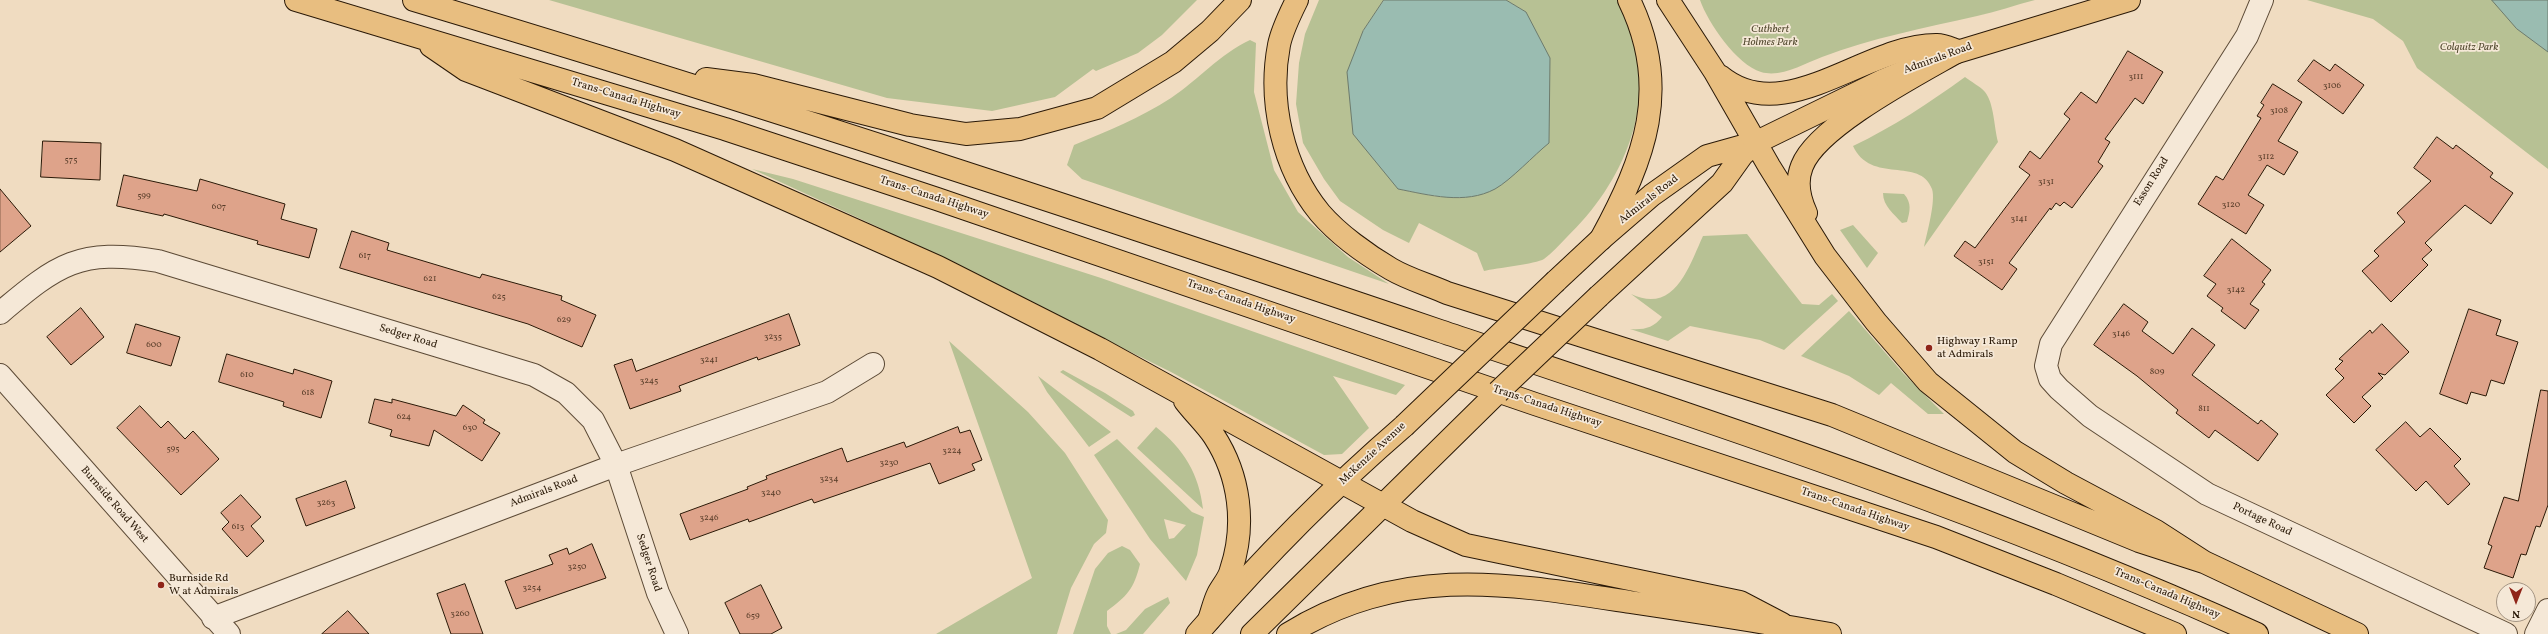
<!DOCTYPE html>
<style>
body{margin:0}
#map{position:relative;width:2548px;height:634px;overflow:hidden;background:#f0dcc1;font-family:Vollkorn,serif}
canvas{display:block}
.north{position:absolute;left:2496px;top:582px;width:40px;height:40px;box-sizing:border-box;background:#f5e8d7;border:1px solid #a49584;border-radius:50%;rotate:180deg;font-size:11px;font-weight:700;line-height:16px;text-align:center;color:#2a1907}
.north::after{content:'';display:block;margin:auto;width:14px;height:18px;background:#8f2418;clip-path:polygon(50% 0,100% 100%,50% 72%,0 100%)}
</style>
<div id="map">
<canvas width="2548" height="634"></canvas>
<div class="north">N</div>
</div>
<script>
const g = document.querySelector('canvas').getContext('2d');
g.lineJoin = 'round';
function paint(path, color) {
  g.fillStyle = color;
  g.fill(path, 'evenodd');
}
function trace(path, color, width, dash) {
  g.strokeStyle = color;
  g.lineWidth = width;
  g.lineCap = dash ? 'butt' : 'round';
  g.setLineDash(dash || []);
  g.stroke(path);
}
function label(font, color, halo, rows, align = 'center') {
  g.font = font + ' Vollkorn,serif';
  g.lineWidth = 3.5;
  g.setLineDash([]);
  g.textBaseline = 'middle';
  g.strokeStyle = halo;
  g.fillStyle = color;
  for (const [text, x, y, turn = 0] of rows) {
    g.save();
    g.translate(x, y);
    g.rotate((+turn || 0) * Math.PI / 180);
    g.textAlign = isNaN(turn) ? turn : align;
    if (halo) g.strokeText(text, 0, 0);
    g.fillText(text, 0, 0);
    g.restore();
  }
}
const green = new Path2D(`
 M 549,0 L 1197,0 L 1162,35 L 1138,53 L 1096,71 L 1093,69 L 1055,97 L 992,111 L 887,98 Z
 M 1319,0 L 1384,0 L 1363,31 L 1398,189 L 1433,196 L 1463,198 L 1526,12 L 1506,0 L 1617,0 C 1622,7 1625,17 1628,25 C 1660,101 1623,184 1566,238 C 1559,245 1552,253 1544,259 C 1536,264 1496,268 1484,271 L 1477,253 L 1419,223 L 1409,243 L 1383,230 L 1340,201 L 1324,179 L 1303,143 L 1296,104 L 1299,63 L 1305,34 Z
 M 1700,0 L 2035,0 C 2015,5 1996,12 1977,16 C 1924,28 1872,38 1822,57 C 1803,64 1781,78 1761,72 C 1737,65 1708,23 1700,0 Z
 M 2307,0 L 2501,0 L 2548,25 L 2548,169 L 2417,68 L 2403,41 L 2373,19 Z
 M 1250,40 L 1256,43 L 1254,92 L 1274,170 L 1298,212 L 1348,257 L 1389,284 L 1082,179 L 1067,165 L 1074,145 C 1108,131 1140,118 1171,98 C 1198,80 1220,54 1250,40 Z
 M 1965,77 C 1971,82 1980,86 1985,92 C 1994,103 1994,127 1998,142 L 1924,247 C 1927,233 1936,201 1932,189 C 1920,156 1871,185 1853,146 C 1893,127 1929,103 1965,77 Z
 M 752,169 L 793,179 L 1101,278 L 1405,385 L 1396,395 L 1333,376 L 1369,428 L 1342,454 L 1324,455 L 1171,372 L 878,227 Z
 M 1883,193 L 1904,194 C 1912,203 1910,211 1907,222 L 1902,223 C 1894,214 1883,206 1883,193 Z
 M 1853,225 L 1878,253 L 1867,268 L 1840,230 Z
 M 1747,234 L 1802,304 L 1819,305 L 1832,294 L 1838,301 L 1784,350 L 1760,340 L 1690,326 L 1668,341 L 1630,329 C 1644,330 1653,328 1662,317 L 1631,294 C 1675,315 1689,266 1703,236 Z
 M 1849,311 L 1903,373 L 1944,414 L 1928,414 L 1891,383 L 1879,395 L 1849,376 L 1801,356 Z
 M 949,341 L 1028,412 L 1065,453 L 1108,520 L 1106,533 L 1094,544 L 1071,588 L 1057,634 L 936,634 L 1032,578 Z
 M 1063,370 L 1105,393 L 1133,411 L 1135,415 L 1131,417 L 1060,372 Z
 M 1038,376 L 1111,432 L 1089,447 L 1047,392 Z
 M 1156,427 C 1184,449 1199,474 1203,509 L 1137,448 Z
 M 1117,439 L 1192,512 L 1204,517 L 1197,555 L 1186,581 L 1150,539 L 1094,455 ZM 1164,519 L 1186,525 L 1174,538 L 1169,539 Z
 M 1122,546 L 1130,550 L 1140,564 C 1134,589 1127,596 1107,611 L 1107,626 L 1111,634 L 1073,634 L 1095,569 L 1108,553 Z
 M 1168,597 L 1170,603 L 1143,634 L 1116,634 L 1126,630 L 1145,609 Z`);
const water = new Path2D(`
 M 1384,0 L 1506,0 L 1526,12 L 1550,58 L 1549,143 C 1534,155 1511,180 1495,189 C 1465,205 1429,195 1398,189 L 1353,134 L 1347,72 L 1363,31 Z
 M 2492,0 L 2548,0 L 2548,52 L 2517,29 Z`);
const building = new Path2D(`
 M 2128,51 L 2163,72 L 2143,104 L 2135,98 L 2105,139 L 2110,142 L 2098,162 L 2103,166 L 2072,208 L 2064,202 L 2060,206 L 2056,203 L 2051,210 L 2050,208 L 2009,263 L 2017,269 L 2002,290 L 1954,256 L 1965,241 L 1975,248 L 2030,175 L 2019,167 L 2030,151 L 2040,159 L 2070,119 L 2064,114 L 2081,92 L 2096,103 Z
 M 2314,60 L 2330,71 L 2335,64 L 2364,85 L 2343,114 L 2298,81 Z
 M 2273,84 L 2302,102 L 2278,141 L 2298,152 L 2284,175 L 2267,165 L 2248,195 L 2264,205 L 2246,234 L 2198,204 L 2216,176 L 2223,180 L 2261,118 L 2257,116 L 2264,105 L 2261,103 Z
 M 2437,137 L 2453,149 L 2456,145 L 2493,173 L 2490,177 L 2513,193 L 2491,224 L 2465,205 L 2425,243 L 2432,250 L 2422,259 L 2428,265 L 2391,302 L 2362,271 L 2379,256 L 2374,251 L 2405,222 L 2397,213 L 2431,181 L 2414,168 Z
 M 43,141 L 101,143 L 100,180 L 41,177 Z
 M 124,175 L 197,191 L 200,179 L 285,204 L 281,219 L 317,229 L 309,258 L 257,244 L 258,241 L 164,214 L 163,216 L 117,206 Z
 M 0,189 L 31,226 L 0,252 Z
 M 352,231 L 389,243 L 387,250 L 480,278 L 482,274 L 562,296 L 561,300 L 596,315 L 582,347 L 528,324 L 340,268 Z
 M 2232,239 L 2271,270 L 2262,282 L 2265,284 L 2250,304 L 2259,310 L 2245,329 L 2221,311 L 2223,308 L 2207,296 L 2216,284 L 2204,276 Z
 M 2124,304 L 2148,322 L 2142,331 L 2173,354 L 2192,328 L 2215,345 L 2192,375 L 2258,424 L 2261,420 L 2278,434 L 2258,461 L 2215,430 L 2209,438 L 2176,413 L 2178,410 L 2137,376 L 2094,345 Z
 M 81,308 L 104,337 L 71,365 L 47,337 Z
 M 2469,309 L 2501,320 L 2496,335 L 2518,342 L 2504,384 L 2491,380 L 2486,396 L 2471,392 L 2467,404 L 2440,394 Z
 M 789,314 L 800,345 L 758,360 L 757,357 L 679,386 L 681,391 L 630,409 L 614,365 L 632,359 L 636,371 Z
 M 136,324 L 180,337 L 171,366 L 127,353 Z
 M 2382,324 L 2409,352 L 2385,375 L 2378,373 L 2383,378 L 2362,397 L 2371,406 L 2354,423 L 2326,395 L 2344,378 L 2335,369 L 2343,361 L 2339,359 L 2370,330 L 2372,333 Z
 M 227,354 L 293,374 L 294,369 L 332,381 L 321,418 L 283,406 L 284,402 L 219,382 Z
 M 2541,390 L 2548,391 L 2548,505 L 2540,527 L 2536,526 L 2526,555 L 2521,554 L 2513,578 L 2484,568 L 2492,546 L 2488,544 L 2504,497 L 2518,501 Z
 M 375,399 L 392,403 L 392,399 L 456,416 L 463,405 L 485,420 L 483,423 L 500,433 L 482,461 L 434,430 L 429,446 L 390,436 L 392,430 L 369,423 Z
 M 140,406 L 161,428 L 168,421 L 185,439 L 193,431 L 219,459 L 181,495 L 117,428 Z
 M 2406,422 L 2420,437 L 2430,428 L 2461,459 L 2454,466 L 2470,484 L 2448,505 L 2426,481 L 2416,491 L 2376,450 Z
 M 958,427 L 960,433 L 970,430 L 982,460 L 972,464 L 975,470 L 939,484 L 930,463 L 814,503 L 812,499 L 749,522 L 748,519 L 690,540 L 680,514 L 748,489 L 747,487 L 767,479 L 766,476 L 842,448 L 847,462 L 904,442 L 906,447 Z
 M 346,481 L 355,508 L 306,526 L 296,499 Z
 M 241,495 L 261,517 L 251,526 L 264,541 L 247,557 L 222,529 L 229,522 L 221,513 Z
 M 592,544 L 606,578 L 516,609 L 505,581 L 553,564 L 549,555 L 567,548 L 569,554 Z
 M 465,584 L 483,634 L 451,634 L 437,594 Z
 M 761,585 L 782,628 L 771,634 L 740,634 L 725,603 Z
 M 348,611 L 369,634 L 322,634 Z`);
const minor = new Path2D(`
 M 2262,0 L 2247,36 L 2051,344 L 2046,366 L 2050,379 L 2059,389 L 2090,416 L 2207,494 L 2506,634
 M 0,313 C 58,264 79,248 158,261 L 534,375 L 566,393 L 593,420 L 616,465 L 658,593 L 677,634
 M 0,375 L 229,634
 M 213,618 L 616,465 L 827,392 L 873,364
 M 2536,634 L 2548,610`);
const major = new Path2D(`
 M 1556,281 L 1601,239 L 1652,195 L 1707,156 L 1757,142 L 1882,81 L 1934,59 L 2129,0
 M 1599,296 L 1722,183 L 1742,155 L 1757,142
 M 1197,634 C 1261,560 1330,490 1404,426
 M 1252,634 L 1498,392`);
const highway = new Path2D(`
 M 296,0 L 725,129 L 937,199 L 1535,404 L 1936,537 L 2056,584 L 2175,634
 M 414,0 C 758,103 1100,216 1440,331 C 1715,423 1993,514 2257,634
 M 1297,0 C 1290,14 1282,30 1279,45 C 1268,102 1283,168 1320,213 C 1338,234 1367,255 1391,269 C 1408,279 1429,285 1447,293 L 1832,415 L 2139,541 L 2204,562
 M 1668,0 L 1715,72 L 1769,166 L 1825,256 L 1876,322 L 1928,382 L 2015,452 L 2066,483 L 2156,531 L 2204,562 L 2357,634
 M 431,46 L 466,70 L 675,150 L 938,267 L 1100,349 L 1412,521 L 1466,545 L 1740,602 L 1782,624
 M 1720,76 C 1785,130 1865,44 1937,45 C 1944,45 1952,49 1958,51
 M 706,79 L 753,85 L 910,125 L 966,134 L 1020,129 L 1097,108 L 1173,62 L 1210,31 L 1240,0
 M 1806,213 C 1799,198 1796,181 1802,166 C 1817,126 1920,73 1958,51
 M 1601,239 C 1645,158 1672,88 1629,0
 M 1185,401 C 1194,413 1206,424 1214,436 C 1240,476 1246,525 1231,570 C 1229,579 1222,586 1218,594 C 1214,602 1212,612 1209,620
 M 1288,634 C 1402,564 1506,583 1630,602 C 1697,612 1764,622 1830,634`);
const majorBridge = new Path2D(`
 M 1498,392 L 1599,296
 M 1404,426 L 1556,281`);
const markers = [
 [1929,348,4,"#8f2418"],
 [161,585,4,"#8f2418"]
];
const numberNames = [
 ["3111",2136,77],
 ["3106",2332,86],
 ["3108",2279,111],
 ["3112",2266,157],
 ["575",71,160],
 ["3131",2046,182],
 ["599",144,196],
 ["3120",2231,205],
 ["607",219,207],
 ["3141",2019,219],
 ["617",365,256],
 ["3151",1986,262],
 ["621",430,279],
 ["3142",2236,290],
 ["625",499,297],
 ["629",564,320],
 ["3146",2121,334],
 ["3235",773,337],
 ["600",154,345],
 ["3241",709,360],
 ["809",2157,372],
 ["610",247,375],
 ["3245",649,381],
 ["618",308,393],
 ["811",2204,409],
 ["624",404,417],
 ["630",470,428],
 ["595",173,449],
 ["3224",952,451],
 ["3230",889,463],
 ["3234",829,479],
 ["3240",771,493],
 ["3263",326,503],
 ["3246",709,518],
 ["613",238,527],
 ["3250",577,567],
 ["3254",532,588],
 ["3260",460,614],
 ["659",753,616]
];
const parkNames = [
 ["Cuthbert",1770,30],
 ["Holmes Park",1770,43],
 ["Colquitz Park",2469,48]
];
const streetNames = [
 ["Admirals Road",1938,59,-20],
 ["Trans-Canada Highway",626,99,17],
 ["Esson Road",2152,182,-58],
 ["Trans-Canada Highway",934,198,18],
 ["Admirals Road",1649,200,-38],
 ["Trans-Canada Highway",1241,302,19],
 ["Sedger Road",408,337,17],
 ["Trans-Canada Highway",1547,407,18],
 ["McKenzie Avenue",1373,454,-43],
 ["Admirals Road",544,492,-21],
 ["Burnside Road West",114,505,49],
 ["Trans-Canada Highway",1855,510,19],
 ["Portage Road",2262,520,25],
 ["Sedger Road",648,563,72],
 ["Trans-Canada Highway",2167,594,23]
];
const poiNames = [
 ["Highway 1 Ramp",1937,342],
 ["at Admirals",1937,355],
 ["Burnside Rd",169,579],
 ["W at Admirals",169,592]
];
paint(green, '#b7c194');
paint(water, '#9abcb1');
trace(water, '#6d7b6d', 1);
paint(building, '#dea38a');
trace(building, '#2a1907', 1);
trace(minor, '#5c4a36', 24);
trace(major, '#2a1907', 24);
trace(highway, '#2a1907', 24);
trace(minor, '#f5e8d7', 22);
trace(major, '#e8be80', 22);
trace(highway, '#e8be80', 22);
trace(majorBridge, '#2a1907', 24, []);
trace(majorBridge, '#e8be80', 22);
for (const [x, y, r, color] of markers) {
  const dot = new Path2D();
  dot.arc(x, y, r, 0, 2 * Math.PI);
  g.fillStyle = color;
  g.fill(dot);
  trace(dot, '#f5e8d7', 1.5);
}
label('9px', '#573c28', null, numberNames);
label('italic 11px', '#544b31', '#f5e8d7', parkNames);
label('11px', '#2a1907', '#f5e8d7', streetNames);
label('11px', '#2a1907', '#f5e8d7', poiNames, 'left');
</script>
